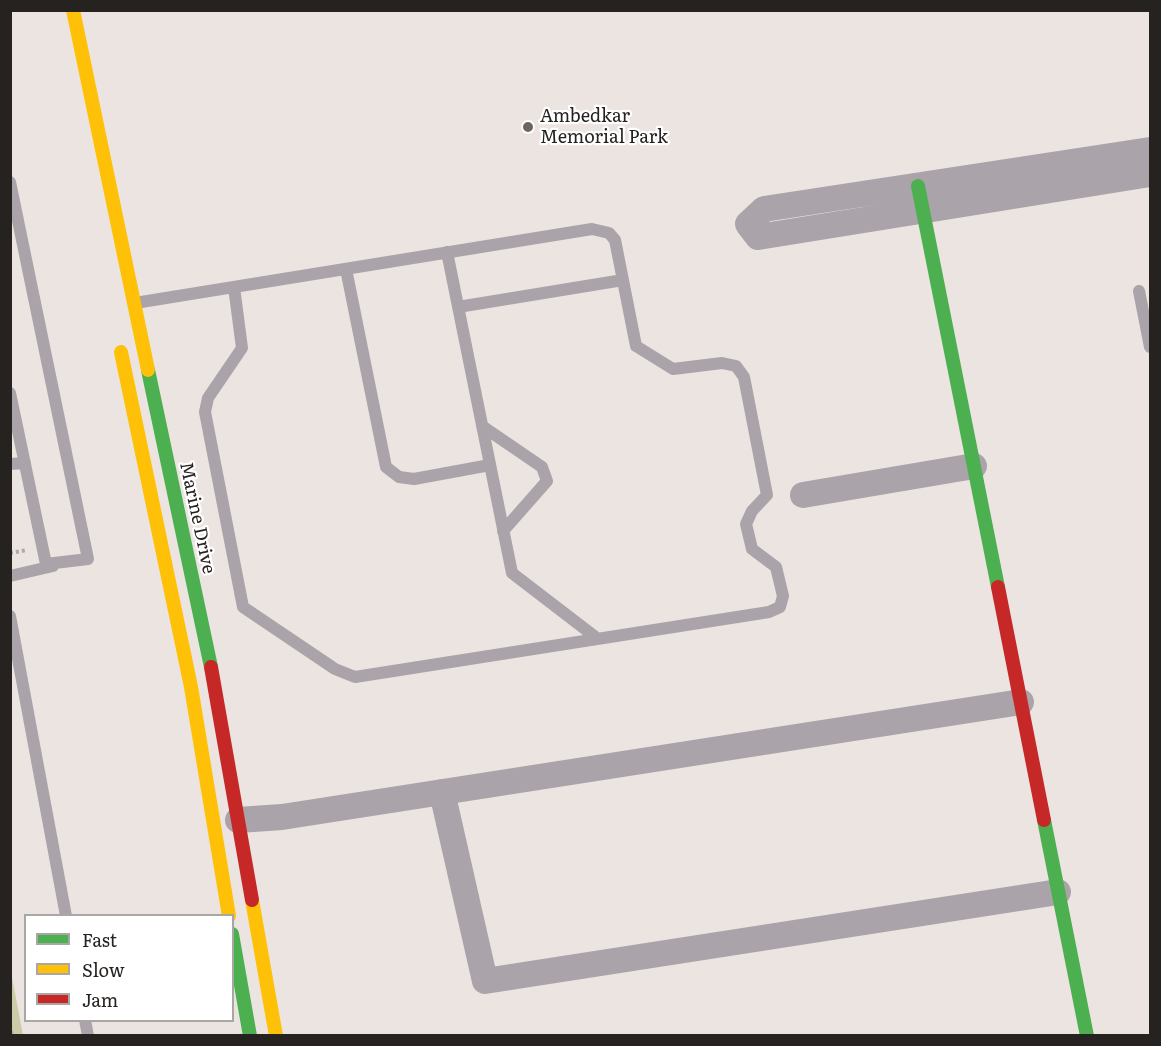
<!DOCTYPE html>
<style>
body{margin:0}
#map{position:relative;width:1161px;height:1046px;overflow:hidden;background:#ebe4e0;font-family:Literata,serif}
canvas{display:block}
.frame{position:absolute;inset:0;border:12px solid #26221f;pointer-events:none}
.legend{position:absolute;left:24px;top:914px;width:210px;height:108px;box-sizing:border-box;background:#fff;border:2px solid #a8a7a5;margin:0;padding:8px 10px;list-style:none;font-size:18px;color:#26221f}
.legend li{display:flex;align-items:center;gap:12px;height:30px}
.legend b{width:30px;border:2px solid #a8a7a5}
</style>
<div id="map">
<canvas width="1161" height="1046"></canvas>
<div class="frame"></div>
<ul class="legend">
<li><b style="height:8px;background:#4caf50"></b>Fast</li>
<li><b style="height:8px;background:#ffc107"></b>Slow</li>
<li><b style="height:8px;background:#c62828"></b>Jam</li>
</ul>
</div>
<script>
const g = document.querySelector('canvas').getContext('2d');
g.lineJoin = 'round';
function paint(path, color) {
  g.fillStyle = color;
  g.fill(path, 'evenodd');
}
function trace(path, color, width, dash) {
  g.strokeStyle = color;
  g.lineWidth = width;
  g.lineCap = dash ? 'butt' : 'round';
  g.setLineDash(dash || []);
  g.stroke(path);
}
function label(font, color, halo, rows, align = 'center') {
  g.font = font + ' Literata,serif';
  g.lineWidth = 4.5;
  g.setLineDash([]);
  g.textBaseline = 'middle';
  g.strokeStyle = halo;
  g.fillStyle = color;
  for (const [text, x, y, turn = 0] of rows) {
    g.save();
    g.translate(x, y);
    g.rotate((+turn || 0) * Math.PI / 180);
    g.textAlign = isNaN(turn) ? turn : align;
    if (halo) g.strokeText(text, 0, 0);
    g.fillText(text, 0, 0);
    g.restore();
  }
}
const green = new Path2D(`
 M 11,972 L 23,1035 L 11,1035 Z`);
const path = new Path2D(`
 M 10,553 L 27,550
 M 10,1025 L 12,1036`);
const lane = new Path2D(`
 M 10,182 L 88,559 L 46,564 L 10,393
 M 447,252 L 512,573 L 598,639
 M 346,269 L 386,467 L 399,477 L 414,479 L 490,465
 M 1139,291 L 1150,347
 M 135,303 L 592,229 L 609,233 L 615,240 L 636,346 L 673,369 L 722,363 L 736,366 L 744,377 L 767,495 L 752,511 L 746,524 L 752,549 L 776,567 L 783,596 L 780,607 L 769,612 L 355,677 L 335,669 L 243,607 L 205,412 L 208,398 L 242,348 L 234,287
 M 458,307 L 623,280
 M 482,426 L 542,467 L 547,481 L 503,531
 M 10,464 L 25,463
 M 10,576 L 53,566
 M 10,616 L 66,916
 M 85,1020 L 88,1036`);
const street = new Path2D(`
 M 1150,150 L 764,209 L 748,224 L 758,237 L 1150,174
 M 803,495 L 974,466
 M 442,792 L 485,981 L 1058,892
 M 238,820 L 282,817 L 1021,702`);
const fast = new Path2D(`
 M 918,186 L 998,587
 M 148,370 L 211,667
 M 1044,820 L 1087,1036
 M 232,934 L 250,1036`);
const slow = new Path2D(`
 M 73,10 L 148,370
 M 121,352 L 191,687 L 229,916
 M 252,900 L 276,1036`);
const jam = new Path2D(`
 M 998,587 L 1044,820
 M 211,667 L 252,900`);
const markers = [
 [528,127,6,"#6b6663"]
];
const poiNames = [
 ["Ambedkar",540,117],
 ["Memorial Park",540,138]
];
const streetNames = [
 ["Marine Drive",197,518,78]
];
paint(green, '#ccccab');
trace(path, '#afa8aa', 4, [3, 3]);
trace(lane, '#aaa3a9', 12);
trace(street, '#aaa3a9', 26);
trace(fast, '#4caf50', 14);
trace(slow, '#ffc107', 14);
trace(jam, '#c62828', 14);
for (const [x, y, r, color] of markers) {
  const dot = new Path2D();
  dot.arc(x, y, r, 0, 2 * Math.PI);
  g.fillStyle = color;
  g.fill(dot);
  trace(dot, '#fff', 2);
}
label('18px', '#26221f', '#fff', poiNames, 'left');
label('18px', '#26221f', '#fff', streetNames);
</script>
